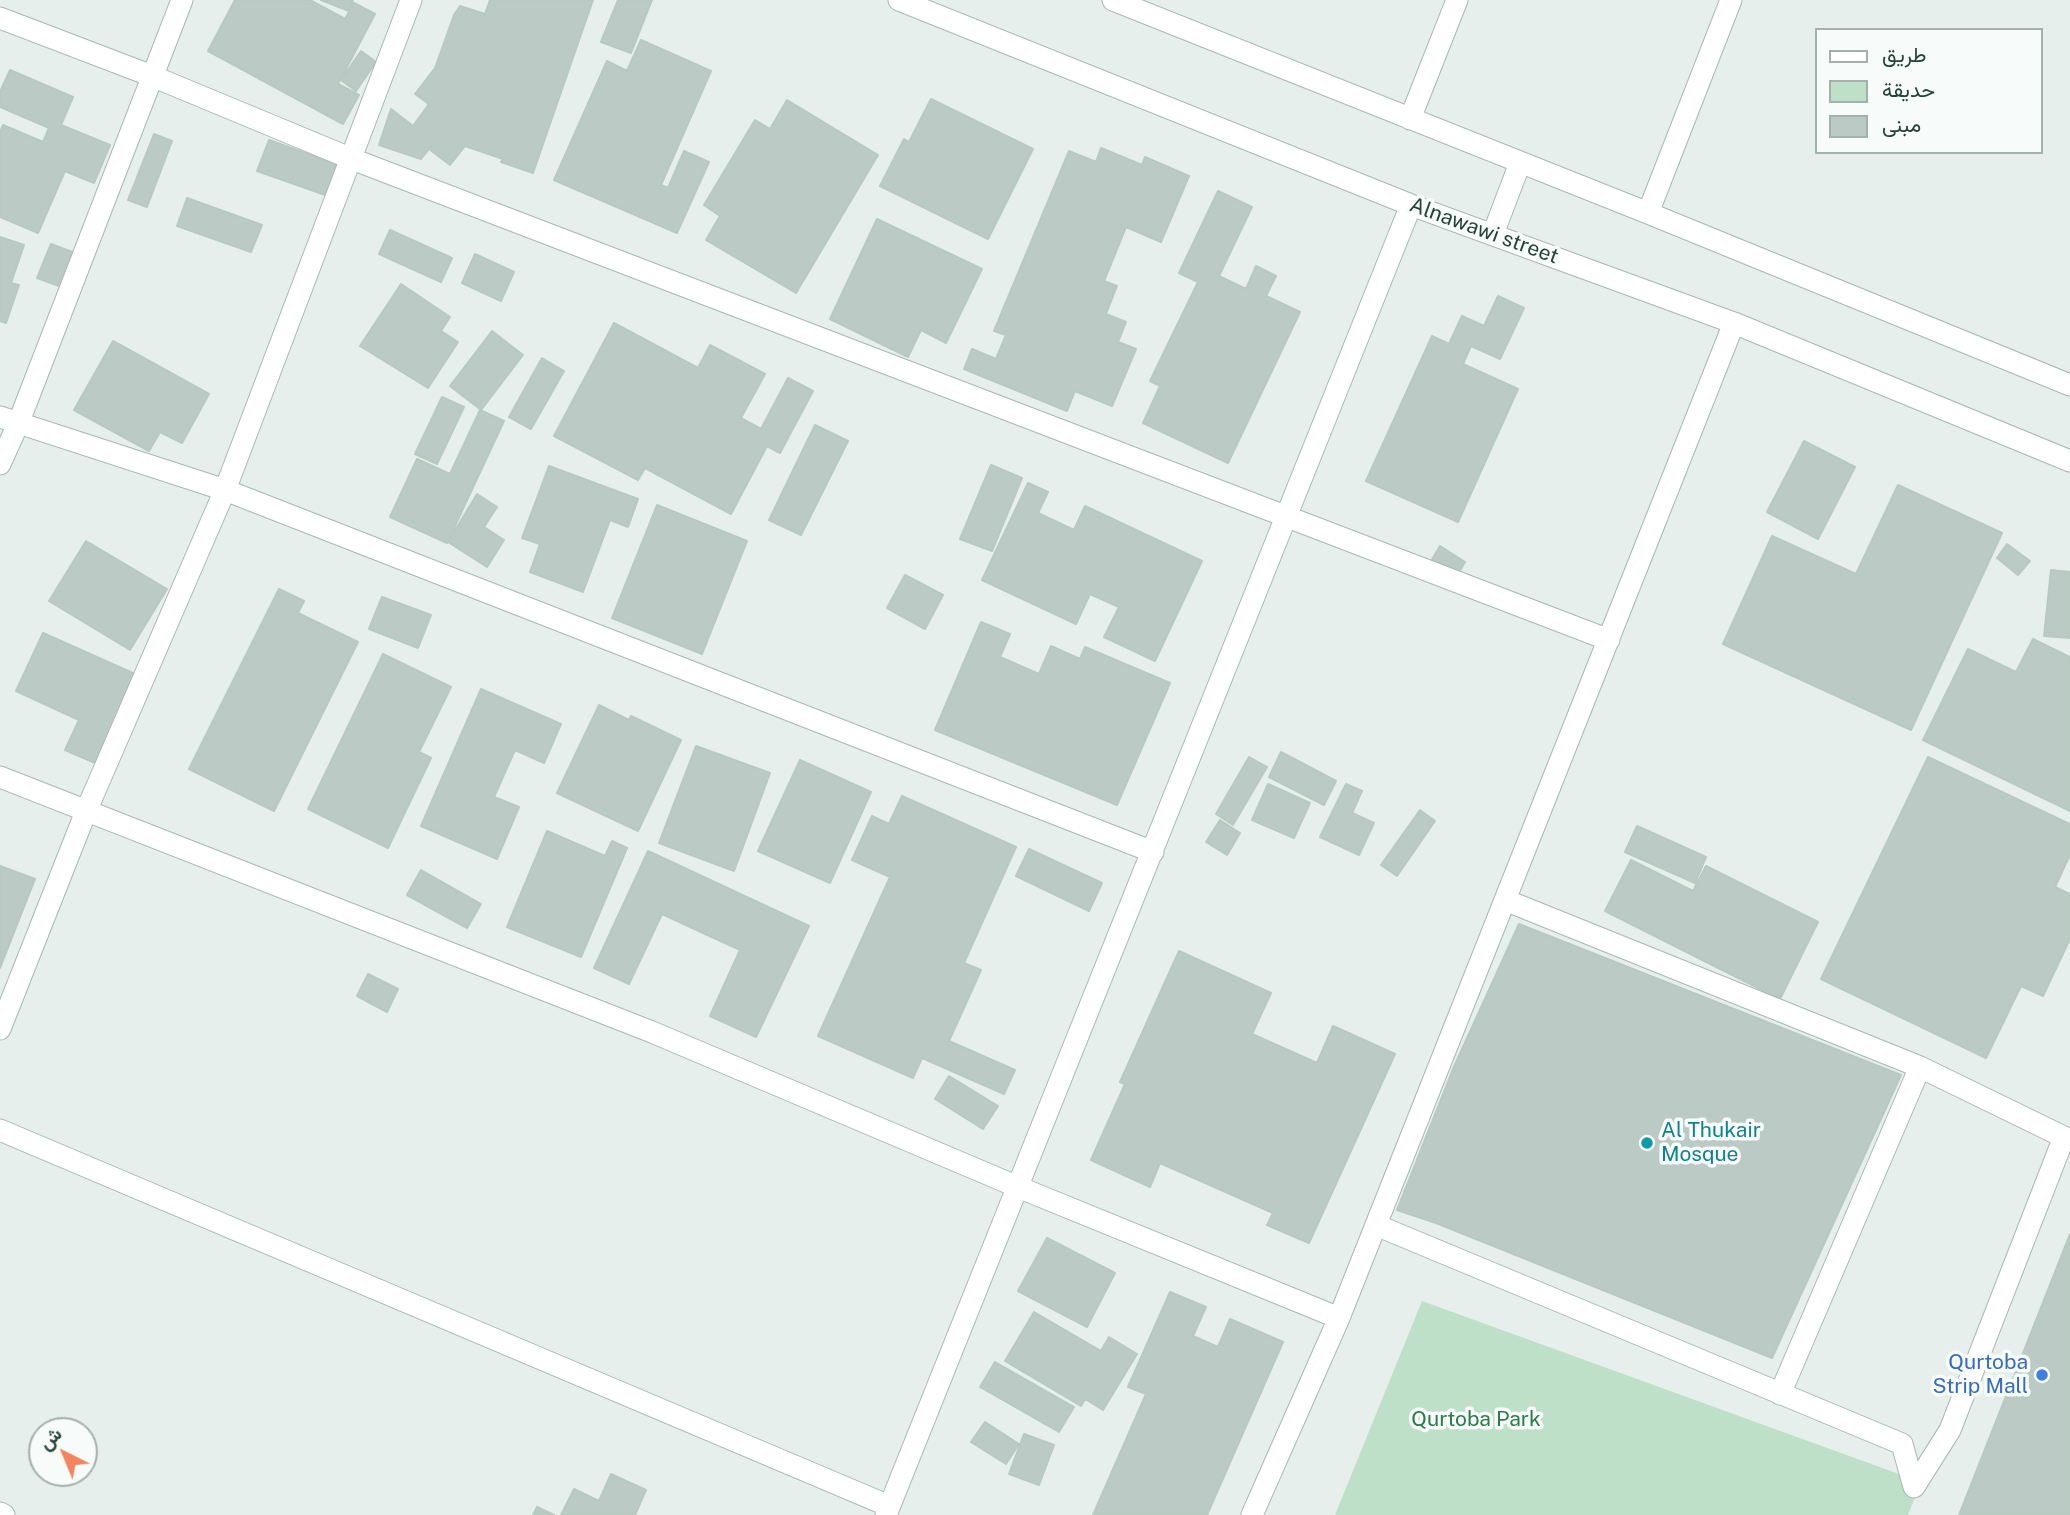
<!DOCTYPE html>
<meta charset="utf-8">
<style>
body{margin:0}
#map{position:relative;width:2070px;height:1515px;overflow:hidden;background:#e6efeb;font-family:"Public Sans",Vazirmatn,sans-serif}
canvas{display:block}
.legend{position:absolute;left:1815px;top:28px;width:228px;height:126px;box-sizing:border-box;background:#f7fbf9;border:2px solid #a3b1ad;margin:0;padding:9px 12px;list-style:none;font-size:21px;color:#24423a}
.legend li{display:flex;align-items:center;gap:14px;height:35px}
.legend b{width:35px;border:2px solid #a3b1ad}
.north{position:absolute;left:28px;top:1417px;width:70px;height:70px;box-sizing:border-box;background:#f7fbf9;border:2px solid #a3b1ad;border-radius:50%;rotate:317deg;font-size:19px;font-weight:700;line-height:28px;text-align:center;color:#24423a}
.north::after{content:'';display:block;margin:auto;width:24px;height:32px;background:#f4845f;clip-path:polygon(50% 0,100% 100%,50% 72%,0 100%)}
</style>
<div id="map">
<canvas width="2070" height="1515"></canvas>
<ul class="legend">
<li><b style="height:9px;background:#fff"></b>طريق</li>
<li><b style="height:19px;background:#bfe0c8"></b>حديقة</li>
<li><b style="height:19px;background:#bbcac4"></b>مبنى</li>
</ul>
<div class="north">ش</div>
</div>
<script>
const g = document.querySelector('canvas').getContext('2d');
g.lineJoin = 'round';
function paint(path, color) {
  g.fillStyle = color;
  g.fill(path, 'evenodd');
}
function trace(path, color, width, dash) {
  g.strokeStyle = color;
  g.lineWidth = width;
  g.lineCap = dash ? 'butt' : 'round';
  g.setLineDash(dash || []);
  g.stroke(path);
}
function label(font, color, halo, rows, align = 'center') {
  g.font = font + ' "Public Sans",sans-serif';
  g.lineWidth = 7;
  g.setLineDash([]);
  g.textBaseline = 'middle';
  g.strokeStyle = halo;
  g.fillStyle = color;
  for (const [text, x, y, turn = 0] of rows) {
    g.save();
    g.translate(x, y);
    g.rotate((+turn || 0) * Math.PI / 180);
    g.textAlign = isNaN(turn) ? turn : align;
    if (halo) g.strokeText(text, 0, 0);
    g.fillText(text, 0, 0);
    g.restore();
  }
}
const green = new Path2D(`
 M 1422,1301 L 1921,1482 L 1908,1515 L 1335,1515 Z`);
const building = new Path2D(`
 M 235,0 L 310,0 L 345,19 L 354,3 L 375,14 L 338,84 L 359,95 L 343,124 L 208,51 Z
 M 321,0 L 353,0 L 349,11 Z
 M 490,0 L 593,0 L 533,173 L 501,162 L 503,159 L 465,146 L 450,165 L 429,149 L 421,159 L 379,145 L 391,109 L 413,126 L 429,104 L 415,94 L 435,68 L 454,15 L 460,6 L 485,14 Z
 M 618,0 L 652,0 L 631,53 L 601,42 Z
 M 641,40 L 711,71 L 661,185 L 668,188 L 684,151 L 709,162 L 677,233 L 554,180 L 607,61 L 627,71 Z
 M 361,51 L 376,62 L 356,91 L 341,80 Z
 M 10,70 L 73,97 L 61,125 L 110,145 L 94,183 L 65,171 L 38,233 L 0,217 L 0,132 L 3,125 L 43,142 L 49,128 L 0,107 L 0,92 Z
 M 931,99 L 1033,149 L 988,239 L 880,186 L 904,139 L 909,142 Z
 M 787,100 L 878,155 L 796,293 L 706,240 L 720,216 L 704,205 L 755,120 L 770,129 Z
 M 154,134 L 172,141 L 147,207 L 128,200 Z
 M 269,140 L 342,166 L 331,197 L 257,171 Z
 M 1101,148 L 1142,165 L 1145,157 L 1189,176 L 1161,242 L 1126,227 L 1104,281 L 1117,286 L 1106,314 L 1126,322 L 1118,342 L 1136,349 L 1112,406 L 1075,391 L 1067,411 L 964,369 L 972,349 L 996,359 L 1006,335 L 994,331 L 1069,151 L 1096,162 Z
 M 1218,191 L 1252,207 L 1219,276 L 1246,289 L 1256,266 L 1276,276 L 1266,296 L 1300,312 L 1228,463 L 1143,423 L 1160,386 L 1150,381 L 1198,282 L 1179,273 Z
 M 187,198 L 262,225 L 251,252 L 177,226 Z
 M 877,219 L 982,269 L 946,343 L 921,330 L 908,357 L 830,319 Z
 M 390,230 L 452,258 L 441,282 L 379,254 Z
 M 0,237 L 24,245 L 11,283 L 19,285 L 6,323 L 0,321 Z
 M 51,244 L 75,253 L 62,287 L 37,278 Z
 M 475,254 L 514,272 L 501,301 L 462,283 Z
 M 401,284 L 450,317 L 441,331 L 458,342 L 428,388 L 360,346 Z
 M 1498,296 L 1524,308 L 1500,359 L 1471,346 L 1463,364 L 1518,389 L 1458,522 L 1366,481 L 1432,336 L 1449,344 L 1462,316 L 1484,326 Z
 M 614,323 L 698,368 L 710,345 L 765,374 L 741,418 L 761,429 L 788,378 L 813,391 L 780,453 L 767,446 L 731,514 L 645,468 L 638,480 L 554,436 Z
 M 492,331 L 523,355 L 481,410 L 450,386 Z
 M 113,341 L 209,394 L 182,443 L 160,432 L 149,451 L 74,410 Z
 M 542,358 L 564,371 L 531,429 L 509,417 Z
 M 442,397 L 464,407 L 437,464 L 415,454 Z
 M 480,410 L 504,421 L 447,543 L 390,517 L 417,459 L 450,474 Z
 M 815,425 L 848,441 L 801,535 L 769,520 Z
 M 1804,441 L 1855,467 L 1818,539 L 1767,512 Z
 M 991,465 L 1022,478 L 992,551 L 960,539 Z
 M 549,466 L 638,499 L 628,527 L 610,520 L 583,592 L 530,572 L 540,544 L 522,538 Z
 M 1028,483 L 1048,492 L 1038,513 L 1074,530 L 1085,506 L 1202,561 L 1155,661 L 1104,637 L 1119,607 L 1090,594 L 1076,624 L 982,580 Z
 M 1898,485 L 2002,533 L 1911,730 L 1723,644 L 1772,536 L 1856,574 Z
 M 477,494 L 497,507 L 484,527 L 504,540 L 487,567 L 448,542 Z
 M 657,505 L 747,541 L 702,654 L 612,618 Z
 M 86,541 L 167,589 L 130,650 L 49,601 Z
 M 2007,544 L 2030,561 L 2018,575 L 1997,558 Z
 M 1440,546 L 1465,562 L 1457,576 L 1431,561 Z
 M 2051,570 L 2070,572 L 2070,638 L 2044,636 Z
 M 905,575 L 943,595 L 925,629 L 887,608 Z
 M 279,589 L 304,601 L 298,613 L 358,642 L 274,811 L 189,769 Z
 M 382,597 L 431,615 L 418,648 L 369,629 Z
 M 981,622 L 1010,634 L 1000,657 L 1039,674 L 1051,646 L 1080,659 L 1085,647 L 1170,683 L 1117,805 L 935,730 Z
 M 43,633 L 135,674 L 95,763 L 65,750 L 79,720 L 16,691 Z
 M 2033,639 L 2070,657 L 2070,811 L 1923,740 L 1968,649 L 2016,672 Z
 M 383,654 L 451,687 L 419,752 L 431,758 L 388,848 L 308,809 Z
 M 481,689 L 561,724 L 544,763 L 515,750 L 494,797 L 519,807 L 497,859 L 421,826 Z
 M 599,705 L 629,720 L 631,716 L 681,740 L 638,831 L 557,793 Z
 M 696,746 L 770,773 L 734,871 L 659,843 Z
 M 1281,752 L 1336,781 L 1324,805 L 1269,777 Z
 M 1249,757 L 1267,767 L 1233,825 L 1216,814 Z
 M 1928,757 L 2070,824 L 2070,855 L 2055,887 L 2070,894 L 2070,939 L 2043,996 L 2021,986 L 1986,1058 L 1821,979 Z
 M 800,760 L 871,792 L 830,883 L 758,851 Z
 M 1268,784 L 1310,803 L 1294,838 L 1252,820 Z
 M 1346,784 L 1362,791 L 1352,813 L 1374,823 L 1359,855 L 1320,837 Z
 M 902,796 L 1016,847 L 964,963 L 981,970 L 949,1041 L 1015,1070 L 1004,1094 L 922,1058 L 913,1078 L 818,1036 L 890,877 L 852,860 L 872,816 L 889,824 Z
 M 1420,810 L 1435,821 L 1397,876 L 1381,865 Z
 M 1220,820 L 1240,833 L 1227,855 L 1206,842 Z
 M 1637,826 L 1706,857 L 1695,883 L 1625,852 Z
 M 547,831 L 605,856 L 612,841 L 627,848 L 581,957 L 507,927 Z
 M 1029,849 L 1102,883 L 1089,911 L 1016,876 Z
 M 648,851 L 809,926 L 756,1037 L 710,1016 L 740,950 L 662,914 L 629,984 L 594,968 Z
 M 1631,860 L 1693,891 L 1706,866 L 1818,922 L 1780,999 L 1605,911 Z
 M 0,866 L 35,879 L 0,968 Z
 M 421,870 L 481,904 L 467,928 L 407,895 Z
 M 1519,924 L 1901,1075 L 1772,1358 L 1436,1223 L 1397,1210 L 1453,1069 Z
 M 1179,951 L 1271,993 L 1252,1034 L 1317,1063 L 1333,1026 L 1395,1054 L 1309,1243 L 1267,1225 L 1273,1213 L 1160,1163 L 1150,1187 L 1091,1160 L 1125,1084 L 1120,1082 Z
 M 368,974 L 398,989 L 387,1012 L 357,996 Z
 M 949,1076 L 998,1106 L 983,1129 L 935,1099 Z
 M 2070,1234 L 2070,1515 L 1959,1515 Z
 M 1047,1238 L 1115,1273 L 1087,1327 L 1018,1291 Z
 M 1170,1292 L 1206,1307 L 1193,1336 L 1218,1347 L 1230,1319 L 1283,1342 L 1207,1515 L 1093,1515 L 1146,1394 L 1128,1387 Z
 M 1034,1312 L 1101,1351 L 1109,1337 L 1137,1354 L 1103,1410 L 1085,1399 L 1081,1406 L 1005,1361 Z
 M 995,1362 L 1074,1407 L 1059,1432 L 980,1387 Z
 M 985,1422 L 1019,1444 L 1006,1464 L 971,1442 Z
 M 1024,1434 L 1054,1445 L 1039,1485 L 1009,1474 Z
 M 611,1474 L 646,1490 L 635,1515 L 561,1515 L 574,1489 L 599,1501 Z
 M 537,1507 L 554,1515 L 533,1515 Z`);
const minor = new Path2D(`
 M 899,0 L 1411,205 L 1734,323 L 2070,461
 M 1113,0 L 1648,213 L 2070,385
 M 0,18 L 152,76 L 352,159 L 1609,640
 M 1410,119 L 1457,0
 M 1648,213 L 1731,0
 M 1493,234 L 1520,163
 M 0,417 L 225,490 L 1153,852
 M 0,464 L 18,424 L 182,0
 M 0,777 L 652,1032 L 1018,1187 L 1339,1318
 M 1505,900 L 1920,1067 L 2070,1140
 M 0,1029 L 87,809 L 225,490 L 411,0
 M 0,1130 L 889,1506
 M 1376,1225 L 1902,1444 L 1914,1487 L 1950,1430 L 2064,1137
 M 1780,1394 L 1920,1067
 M 0,1513 L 4,1515
 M 886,1515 L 1411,205
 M 1252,1515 L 1339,1318 L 1734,323`);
const markers = [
 [1647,1143,7,"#0f9aa8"],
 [2042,1375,7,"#3f7fe0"]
];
const streetNames = [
 ["Alnawawi street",1484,231,20]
];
const cultureNames = [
 ["Al Thukair",1661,1131],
 ["Mosque",1661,1155]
];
const shopNames = [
 ["Qurtoba",2028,1363],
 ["Strip Mall",2028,1387]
];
const parkNames = [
 ["Qurtoba Park",1476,1420]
];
paint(green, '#bfe0c8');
paint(building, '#bbcac4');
trace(building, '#b8c9c2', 2);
trace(minor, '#a8b8b2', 23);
trace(minor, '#fff', 21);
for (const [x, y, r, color] of markers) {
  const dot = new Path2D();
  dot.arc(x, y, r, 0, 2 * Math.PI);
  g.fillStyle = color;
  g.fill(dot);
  trace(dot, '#f7fbf9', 2.5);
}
label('21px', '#24423a', '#f7fbf9', streetNames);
label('21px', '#0d838f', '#f7fbf9', cultureNames, 'left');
label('21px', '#366cbe', '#f7fbf9', shopNames, 'right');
label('21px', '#2d7a4b', '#f7fbf9', parkNames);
</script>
